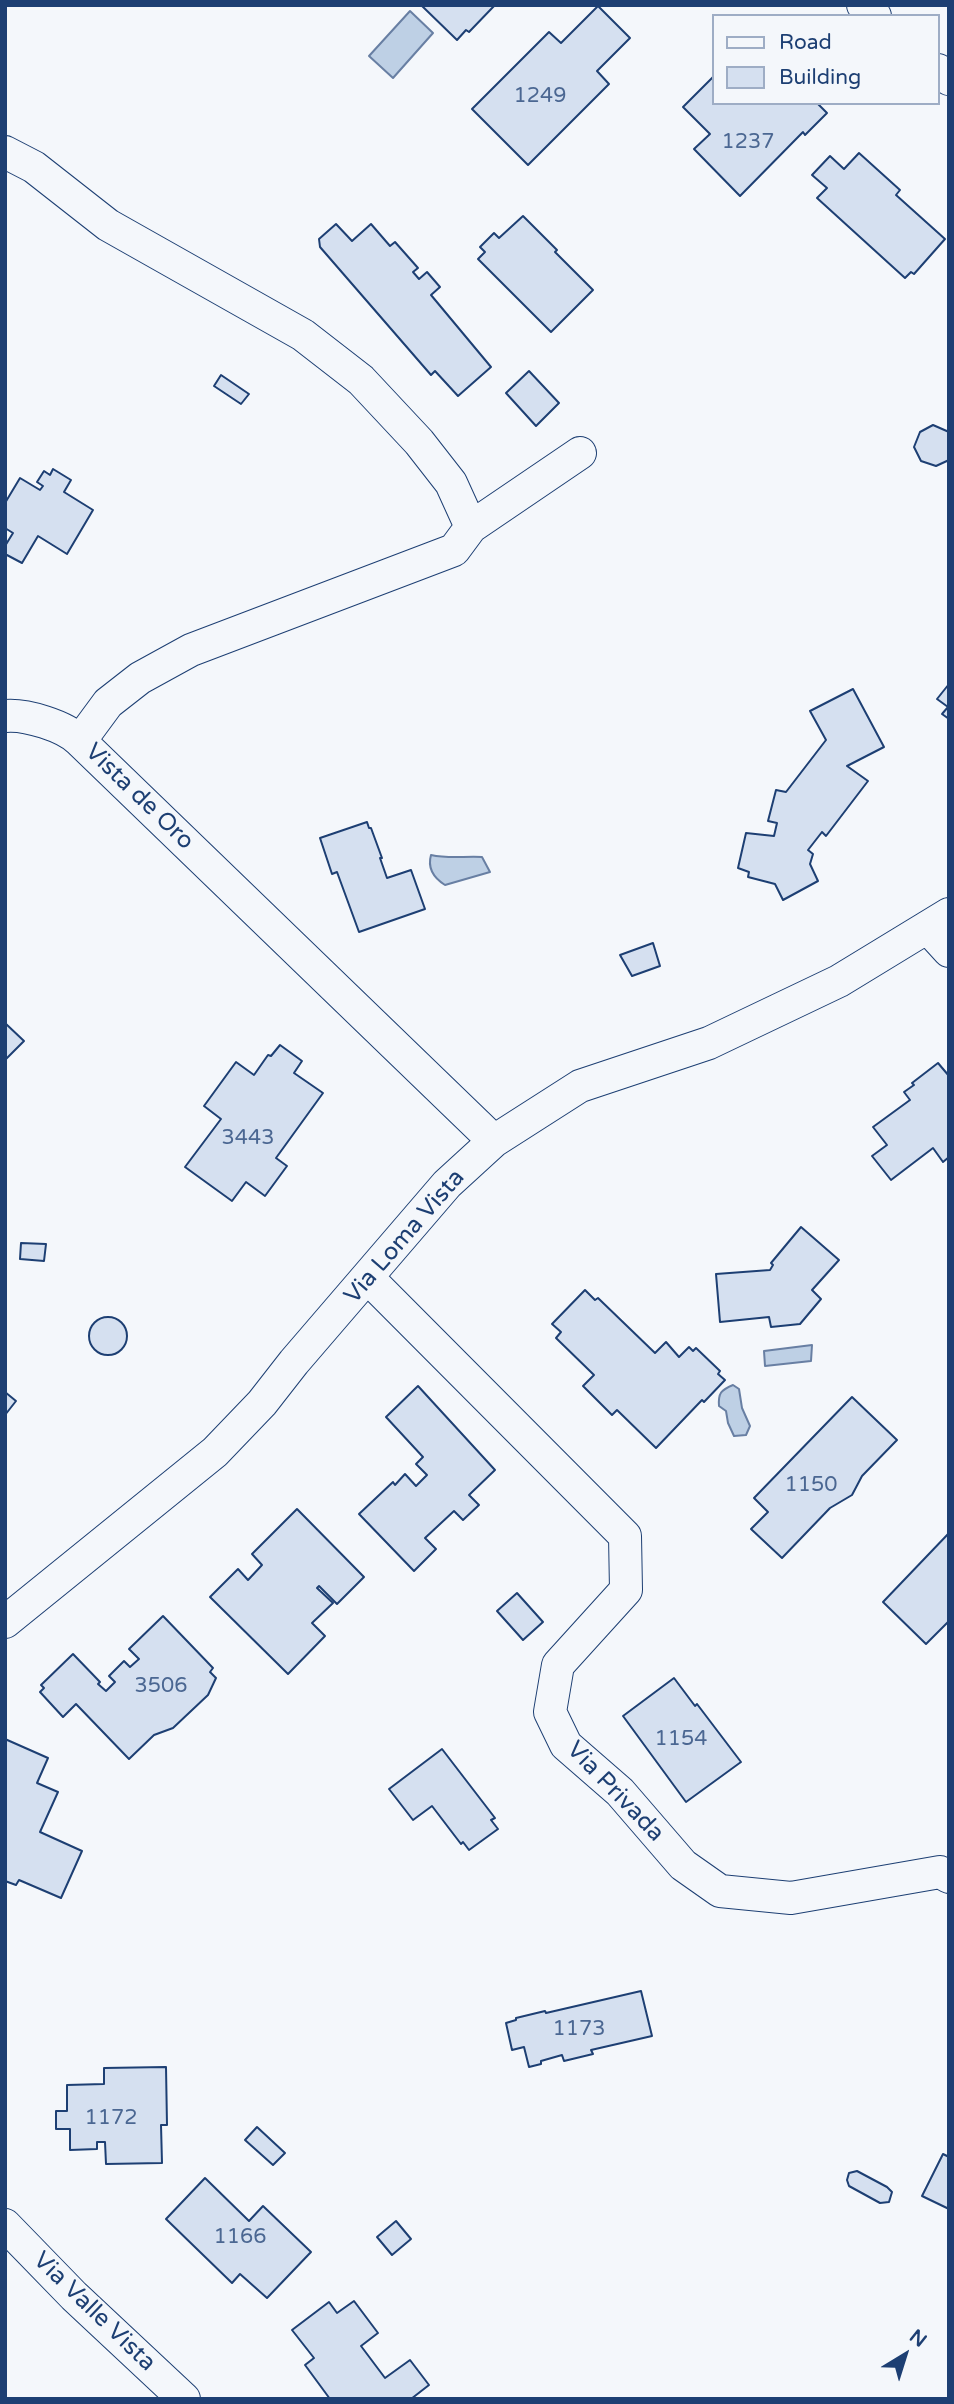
<!DOCTYPE html>
<style>
body{margin:0}
#map{position:relative;width:954px;height:2404px;overflow:hidden;background:#f4f7fb;font-family:"Varela Round",sans-serif}
canvas{display:block}
.frame{position:absolute;inset:0;border:7px solid #1d3f73;pointer-events:none}
.legend{position:absolute;left:712px;top:14px;width:228px;height:91px;box-sizing:border-box;background:#f4f7fb;border:2px solid #9eadc5;margin:0;padding:9px 12px;list-style:none;font-size:21px;color:#1d3f73}
.legend li{display:flex;align-items:center;gap:14px;height:35px}
.legend b{width:35px;border:2px solid #9eadc5}
.north{position:absolute;left:870px;top:2320px;width:70px;height:70px;-webkit-text-stroke:5px #f4f7fb;paint-order:stroke;rotate:38deg;font-size:19px;font-weight:700;line-height:28px;text-align:center;color:#1d3f73}
.north::after{content:'';display:block;margin:auto;width:24px;height:32px;background:#1d3f73;clip-path:polygon(50% 0,100% 100%,50% 72%,0 100%)}
</style>
<div id="map">
<canvas width="954" height="2404"></canvas>
<div class="frame"></div>
<ul class="legend">
<li><b style="height:9px;background:#f4f7fb"></b>Road</li>
<li><b style="height:19px;background:#d5e0f0"></b>Building</li>
</ul>
<div class="north">N</div>
</div>
<script>
const g = document.querySelector('canvas').getContext('2d');
g.lineJoin = 'round';
function paint(path, color) {
  g.fillStyle = color;
  g.fill(path, 'evenodd');
}
function trace(path, color, width, dash) {
  g.strokeStyle = color;
  g.lineWidth = width;
  g.lineCap = dash ? 'butt' : 'round';
  g.setLineDash(dash || []);
  g.stroke(path);
}
function label(font, color, halo, rows, align = 'center') {
  g.font = font + ' "Varela Round",sans-serif';
  g.lineWidth = 5;
  g.setLineDash([]);
  g.textBaseline = 'middle';
  g.strokeStyle = halo;
  g.fillStyle = color;
  for (const [text, x, y, turn = 0] of rows) {
    g.save();
    g.translate(x, y);
    g.rotate((+turn || 0) * Math.PI / 180);
    g.textAlign = isNaN(turn) ? turn : align;
    if (halo) g.strokeText(text, 0, 0);
    g.fillText(text, 0, 0);
    g.restore();
  }
}
const water = new Path2D(`
 M 410,11 L 433,33 L 393,78 L 369,56 Z
 M 431,855 C 449,859 464,856 482,857 L 490,872 L 445,885 C 434,878 427,869 431,855 Z
 M 812,1345 L 811,1361 L 765,1366 L 764,1351 Z
 M 733,1385 L 739,1389 L 742,1408 L 750,1426 L 746,1435 L 734,1436 L 728,1423 L 726,1411 L 719,1406 C 718,1393 721,1390 733,1385 Z`);
const building = new Path2D(`
 M 421,5 L 495,5 L 469,32 L 466,30 L 457,40 Z
 M 598,6 L 630,38 L 597,71 L 609,84 L 528,165 L 472,109 L 549,32 L 561,43 Z
 M 714,76 L 714,103 L 817,103 L 827,113 L 805,135 L 803,132 L 740,196 L 694,149 L 710,134 L 683,107 Z
 M 859,153 L 900,190 L 896,195 L 945,239 L 914,274 L 911,272 L 905,278 L 817,198 L 827,188 L 812,175 L 830,156 L 844,169 Z
 M 523,216 L 557,250 L 555,252 L 593,290 L 551,332 L 478,259 L 485,252 L 480,247 L 494,233 L 499,238 Z
 M 336,224 L 352,241 L 371,224 L 390,246 L 395,242 L 418,268 L 413,272 L 419,279 L 427,272 L 440,287 L 431,295 L 491,367 L 458,396 L 435,371 L 431,375 L 320,247 L 319,239 Z
 M 529,371 L 559,403 L 536,426 L 506,393 Z
 M 221,375 L 249,394 L 241,404 L 214,386 Z
 M 933,425 L 949,432 L 949,460 L 936,466 L 921,461 L 914,447 L 920,432 Z
 M 53,469 L 71,480 L 64,492 L 93,510 L 67,554 L 38,536 L 22,563 L 5,554 L 5,546 L 13,533 L 5,528 L 5,503 L 20,478 L 40,490 L 43,486 L 37,482 L 44,471 L 50,475 Z
 M 949,684 L 949,719 L 942,714 L 948,707 L 937,699 Z
 M 853,689 L 884,747 L 847,766 L 868,781 L 826,836 L 822,832 L 808,850 L 813,854 L 810,864 L 818,881 L 783,900 L 775,884 L 748,877 L 749,872 L 738,868 L 746,833 L 774,836 L 777,823 L 768,821 L 776,790 L 786,792 L 826,740 L 810,711 Z
 M 367,822 L 369,828 L 371,828 L 382,858 L 380,858 L 387,878 L 411,870 L 425,909 L 359,932 L 337,872 L 332,874 L 320,838 Z
 M 653,943 L 660,966 L 632,976 L 620,955 Z
 M 5,1023 L 24,1041 L 5,1060 Z
 M 280,1045 L 302,1061 L 294,1073 L 323,1093 L 276,1158 L 287,1166 L 265,1196 L 246,1182 L 232,1201 L 185,1167 L 221,1119 L 204,1106 L 236,1062 L 254,1075 L 268,1055 L 271,1056 Z
 M 938,1063 L 949,1076 L 949,1157 L 943,1162 L 933,1148 L 891,1180 L 872,1156 L 887,1145 L 873,1127 L 910,1100 L 904,1092 L 914,1085 L 912,1083 Z
 M 801,1227 L 839,1260 L 812,1290 L 821,1299 L 800,1324 L 771,1327 L 769,1317 L 720,1322 L 716,1274 L 770,1270 L 773,1265 L 771,1263 Z
 M 21,1243 L 46,1244 L 44,1261 L 20,1259 Z
 M 585,1290 L 595,1300 L 598,1298 L 655,1353 L 666,1342 L 679,1357 L 689,1347 L 693,1351 L 696,1348 L 720,1371 L 718,1374 L 725,1380 L 704,1402 L 702,1400 L 656,1448 L 617,1410 L 612,1415 L 583,1386 L 594,1375 L 556,1338 L 561,1332 L 552,1324 Z
 M89 1336a19 19 0 1 1 38 0a19 19 0 1 1-38 0Z
 M 418,1386 L 495,1470 L 469,1495 L 479,1505 L 463,1520 L 454,1511 L 425,1538 L 436,1549 L 414,1571 L 359,1514 L 393,1482 L 395,1485 L 405,1474 L 416,1486 L 427,1475 L 416,1464 L 423,1457 L 386,1417 Z
 M 5,1392 L 16,1401 L 5,1415 Z
 M 852,1397 L 897,1440 L 862,1476 L 852,1495 L 830,1508 L 782,1558 L 751,1529 L 768,1512 L 754,1498 Z
 M 297,1509 L 364,1577 L 337,1604 L 319,1586 L 317,1588 L 333,1603 L 312,1623 L 325,1636 L 288,1674 L 210,1597 L 238,1569 L 248,1580 L 262,1565 L 252,1554 Z
 M 949,1533 L 949,1621 L 926,1644 L 883,1602 Z
 M 517,1593 L 543,1622 L 523,1640 L 497,1611 Z
 M 163,1616 L 213,1668 L 210,1672 L 216,1678 L 208,1695 L 173,1728 L 154,1735 L 129,1759 L 76,1704 L 63,1717 L 40,1692 L 44,1688 L 41,1685 L 73,1654 L 100,1682 L 98,1684 L 106,1691 L 115,1682 L 109,1676 L 124,1661 L 130,1667 L 139,1659 L 129,1649 Z
 M 674,1678 L 695,1706 L 697,1704 L 741,1762 L 686,1802 L 623,1716 Z
 M 5,1739 L 48,1758 L 37,1783 L 58,1792 L 40,1832 L 82,1851 L 61,1898 L 19,1880 L 16,1885 L 5,1881 Z
 M 442,1749 L 495,1818 L 491,1820 L 498,1829 L 469,1850 L 463,1842 L 461,1844 L 432,1806 L 413,1820 L 389,1789 Z
 M 641,1991 L 652,2036 L 591,2050 L 593,2054 L 564,2061 L 562,2055 L 541,2061 L 541,2064 L 529,2067 L 524,2047 L 512,2050 L 506,2023 L 516,2020 L 516,2018 L 545,2011 L 546,2013 Z
 M 166,2067 L 167,2125 L 161,2125 L 162,2163 L 106,2164 L 105,2142 L 97,2142 L 97,2149 L 70,2150 L 70,2129 L 56,2129 L 56,2111 L 67,2111 L 67,2085 L 104,2084 L 104,2068 Z
 M 257,2127 L 285,2153 L 273,2165 L 245,2140 Z
 M 943,2154 L 949,2157 L 949,2209 L 922,2196 Z
 M 857,2171 L 887,2187 L 892,2192 L 889,2202 L 880,2203 L 849,2186 L 847,2180 L 849,2173 Z
 M 205,2178 L 249,2221 L 263,2206 L 311,2252 L 267,2298 L 240,2274 L 232,2283 L 166,2219 Z
 M 396,2221 L 411,2239 L 392,2255 L 377,2237 Z
 M 354,2301 L 378,2333 L 361,2346 L 385,2378 L 410,2360 L 429,2385 L 411,2399 L 330,2399 L 305,2365 L 314,2358 L 292,2330 L 329,2302 L 337,2313 Z`);
const street = new Path2D(`
 M 863,5 L 875,16
 M 938,70 L 949,79
 M 5,152 L 34,167 L 108,225 L 303,335 L 361,380 L 419,442 L 451,483 L 471,527 L 454,550 L 191,650 L 140,678 L 108,703 L 80,741 L 494,1141
 M 471,527 L 580,453
 M 5,716 C 26,714 65,726 80,741
 M 928,928 L 949,951
 M 368,1278 L 625,1536 L 626,1590 L 558,1665 L 550,1712 L 566,1745 L 620,1792 L 683,1865 L 720,1891 L 791,1898 L 940,1872 L 949,1877
 M 5,1622 L 215,1452 L 262,1403 L 294,1362 L 447,1184 L 494,1141 L 580,1086 L 709,1043 L 839,981 L 949,914
 M 5,2225 L 74,2296 L 184,2399`);
const numberNames = [
 ["1249",540,96],
 ["1237",748,142],
 ["3443",248,1138],
 ["1150",811,1485],
 ["3506",161,1686],
 ["1154",681,1739],
 ["1173",579,2029],
 ["1172",111,2118],
 ["1166",240,2237]
];
const streetNames = [
 ["Vista de Oro",139,797,44],
 ["Via Loma Vista",405,1237,-49],
 ["Via Privada",615,1792,46],
 ["Via Valle Vista",94,2312,44]
];
paint(water, '#bed0e5');
trace(water, '#687fa3', 2);
paint(building, '#d5e0f0');
trace(building, '#1d3f73', 2);
trace(street, '#1d3f73', 34);
trace(street, '#f4f7fb', 32);
label('21px', '#4b6792', null, numberNames);
label('24px', '#1d3f73', '#f4f7fb', streetNames);
</script>
